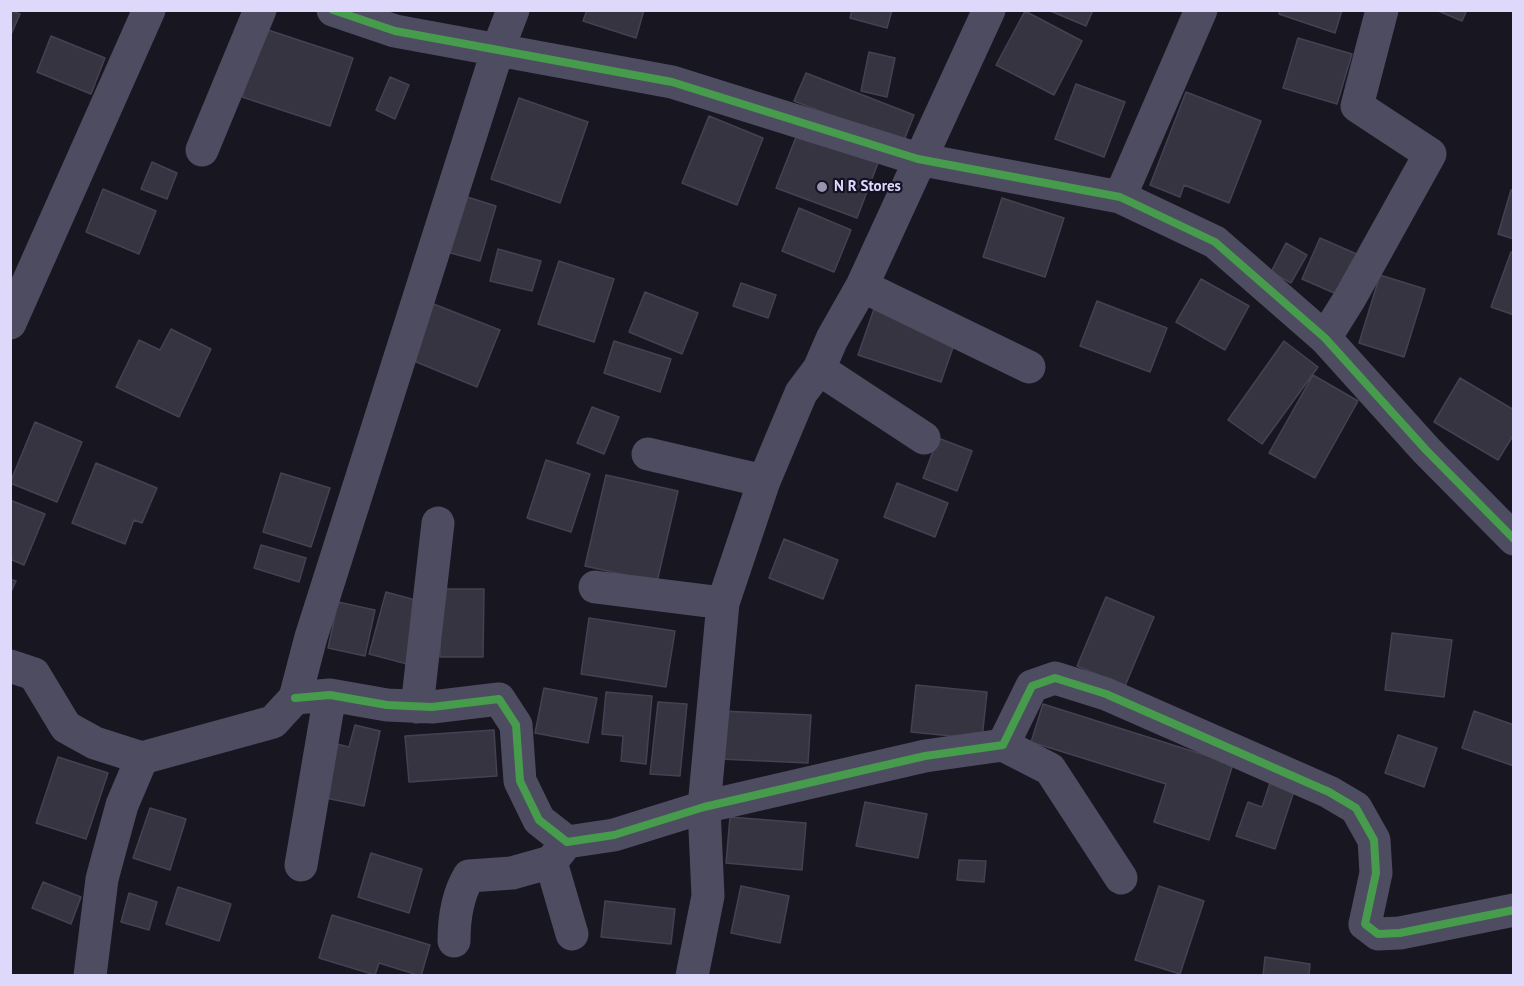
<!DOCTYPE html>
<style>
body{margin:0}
#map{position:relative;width:1524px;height:986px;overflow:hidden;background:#181620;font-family:"PT Sans",sans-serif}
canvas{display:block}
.frame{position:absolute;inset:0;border:12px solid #ded8fb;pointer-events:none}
</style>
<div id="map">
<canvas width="1524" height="986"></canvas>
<div class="frame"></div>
</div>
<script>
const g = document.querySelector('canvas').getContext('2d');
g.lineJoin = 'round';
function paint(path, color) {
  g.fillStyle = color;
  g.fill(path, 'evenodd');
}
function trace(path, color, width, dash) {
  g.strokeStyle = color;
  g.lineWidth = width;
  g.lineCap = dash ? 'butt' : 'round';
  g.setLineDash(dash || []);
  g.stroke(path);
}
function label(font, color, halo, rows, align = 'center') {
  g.font = font + ' "PT Sans",sans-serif';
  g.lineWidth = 4.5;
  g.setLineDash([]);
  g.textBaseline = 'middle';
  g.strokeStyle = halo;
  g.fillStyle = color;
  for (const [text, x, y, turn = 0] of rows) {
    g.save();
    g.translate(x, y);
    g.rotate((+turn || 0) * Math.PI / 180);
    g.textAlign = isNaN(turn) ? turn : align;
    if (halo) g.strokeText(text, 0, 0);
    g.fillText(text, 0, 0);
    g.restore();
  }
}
const building = new Path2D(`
 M 10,10 L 20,14 L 10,37 Z
 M 587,10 L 644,10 L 636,38 L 583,21 Z
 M 852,10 L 892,10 L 887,28 L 850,18 Z
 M 1048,10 L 1093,10 L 1086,26 Z
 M 1280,10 L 1342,10 L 1335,33 L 1279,14 Z
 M 1436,10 L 1467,10 L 1462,21 Z
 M 1025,11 L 1082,41 L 1054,95 L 996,65 Z
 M 265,29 L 353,58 L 330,126 L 242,97 Z
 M 51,36 L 105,58 L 91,94 L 37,72 Z
 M 1298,38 L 1352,54 L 1337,104 L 1283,88 Z
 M 869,52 L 895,58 L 887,97 L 861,91 Z
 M 806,73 L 914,115 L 903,143 L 794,101 Z
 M 390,77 L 409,85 L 395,119 L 376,110 Z
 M 1076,84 L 1125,102 L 1104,157 L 1055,139 Z
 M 1186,92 L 1261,121 L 1229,203 L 1184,185 L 1180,197 L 1150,185 Z
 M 519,98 L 588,122 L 560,203 L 491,179 Z
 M 709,116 L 763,138 L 737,205 L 682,183 Z
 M 798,132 L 878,163 L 857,218 L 776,188 Z
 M 152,162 L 177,173 L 167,199 L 141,189 Z
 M 103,189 L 156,211 L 139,254 L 86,232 Z
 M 1511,190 L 1514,191 L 1514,239 L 1498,234 Z
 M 464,196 L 496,206 L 480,261 L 447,252 Z
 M 1002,198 L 1064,218 L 1045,277 L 983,257 Z
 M 799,208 L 851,230 L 834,272 L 782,251 Z
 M 1320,238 L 1359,255 L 1341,296 L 1302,279 Z
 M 1286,243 L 1307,255 L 1291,283 L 1271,272 Z
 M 498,249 L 541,261 L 532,291 L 490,281 Z
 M 1511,252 L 1514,253 L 1514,315 L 1491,307 Z
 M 559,261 L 614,279 L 594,342 L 538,324 Z
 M 1380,275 L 1425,289 L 1404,357 L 1359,343 Z
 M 1201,279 L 1249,306 L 1225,350 L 1176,322 Z
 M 741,283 L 776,295 L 768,318 L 733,306 Z
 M 645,292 L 698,313 L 682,354 L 629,332 Z
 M 1097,301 L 1167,328 L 1150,372 L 1080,346 Z
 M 431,303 L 500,330 L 477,387 L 409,359 Z
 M 875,306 L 958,333 L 941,382 L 858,355 Z
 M 171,329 L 211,349 L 179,417 L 116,387 L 139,340 L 160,350 Z
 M 614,341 L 671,359 L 660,392 L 604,373 Z
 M 1284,341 L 1318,367 L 1262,444 L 1228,420 Z
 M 1313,375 L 1358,401 L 1315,478 L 1269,453 Z
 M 1460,378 L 1514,410 L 1514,434 L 1498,460 L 1434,422 Z
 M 592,407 L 619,417 L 604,454 L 577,443 Z
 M 35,422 L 82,442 L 57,502 L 10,483 Z
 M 938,438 L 972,451 L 957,491 L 923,478 Z
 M 546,460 L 590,474 L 571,532 L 527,518 Z
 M 96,463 L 157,488 L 142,523 L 134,520 L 125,544 L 72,523 Z
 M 281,473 L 330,488 L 311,547 L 263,532 Z
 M 606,475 L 678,491 L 657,582 L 585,566 Z
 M 897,483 L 948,503 L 935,537 L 884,517 Z
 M 10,500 L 45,514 L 24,565 L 10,559 Z
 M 784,539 L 838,560 L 823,599 L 769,578 Z
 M 261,545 L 306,558 L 299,582 L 254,568 Z
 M 10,579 L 16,581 L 10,594 Z
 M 441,589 L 484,589 L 483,657 L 440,657 Z
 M 386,592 L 423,602 L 407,664 L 369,654 Z
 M 1106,597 L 1154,617 L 1125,686 L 1077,666 Z
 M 338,602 L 375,610 L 365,656 L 328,648 Z
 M 589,618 L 675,631 L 666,687 L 581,674 Z
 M 1392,633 L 1452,640 L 1444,697 L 1385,690 Z
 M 916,685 L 987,692 L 982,739 L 911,732 Z
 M 544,688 L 597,698 L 588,743 L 535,733 Z
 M 606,692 L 652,696 L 646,764 L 621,761 L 623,736 L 602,734 Z
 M 658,702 L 687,704 L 680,776 L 650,774 Z
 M 1043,704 L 1233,764 L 1209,840 L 1154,822 L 1166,784 L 1031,742 Z
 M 722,711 L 811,715 L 808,763 L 720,759 Z
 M 1474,711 L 1514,725 L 1514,766 L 1462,748 Z
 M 355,725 L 380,731 L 364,806 L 321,797 L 333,743 L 349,747 Z
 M 494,730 L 497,776 L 409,782 L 405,736 Z
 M 1398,735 L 1437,748 L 1424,787 L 1385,773 Z
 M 58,757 L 108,773 L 86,839 L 36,823 Z
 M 1271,780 L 1295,788 L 1275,849 L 1236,836 L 1248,802 L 1262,807 Z
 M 865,802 L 927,814 L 918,858 L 856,846 Z
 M 150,808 L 186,819 L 170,870 L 133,858 Z
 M 730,817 L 806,823 L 802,870 L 726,863 Z
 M 371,853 L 422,869 L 409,913 L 358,897 Z
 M 959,860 L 986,861 L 984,882 L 957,880 Z
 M 43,882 L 81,897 L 71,924 L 32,908 Z
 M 741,886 L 789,896 L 780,943 L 731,933 Z
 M 1159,886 L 1204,901 L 1180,974 L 1135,960 Z
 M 178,887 L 231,904 L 219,941 L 166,924 Z
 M 129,893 L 157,902 L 149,930 L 121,922 Z
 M 605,901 L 675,909 L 671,944 L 601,937 Z
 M 332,915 L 430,945 L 421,976 L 379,963 L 375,975 L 319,958 Z
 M 1265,957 L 1310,964 L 1309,976 L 1263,976 Z`);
const minor = new Path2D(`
 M 333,10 L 395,31 L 672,82 L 918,159 L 1120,197 L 1215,242 L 1325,338 L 1426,450 L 1514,539
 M 202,150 L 260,10
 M 1120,197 L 1201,10
 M 862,286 L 1029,367
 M 10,323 L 149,10
 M 1325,338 L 1350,298 L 1430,154 L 1357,106 L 1382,10
 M 819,369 L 924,438
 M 648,454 L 764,481
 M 595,587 L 723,603
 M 10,666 L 34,674 L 66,727 L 95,743 L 142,758
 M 295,698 L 330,695 L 387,705 L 432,707 L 499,699 L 516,725 L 520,781 L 539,820 L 567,842 L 614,835 L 704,807 L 925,756 L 1003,745 L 1032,686 L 1055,678 L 1106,694 L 1329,792 L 1356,808 L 1374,840 L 1376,873 L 1365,924 L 1378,934 L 1400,933 L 1514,910
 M 417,707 L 438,523
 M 1003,745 L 1050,769 L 1121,878
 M 551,862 L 572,934
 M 301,865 L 330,695
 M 454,941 C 454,918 457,896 469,876 L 512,873 L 551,862 L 567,842
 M 90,976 L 102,879 L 122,805 L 142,758 L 273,722 L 295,698 L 311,637 L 498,49 L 513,10
 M 692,976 L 708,896 L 704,807 L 723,603 L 764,481 L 801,393 L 819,369 L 832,339 L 862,286 L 989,10`);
const cycleway = new Path2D(`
 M 333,10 L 395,31 L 672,82 L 918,159 L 1120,197 L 1215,242 L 1325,338 L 1426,450 L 1514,539
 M 295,698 L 330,695 L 387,705 L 432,707 L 499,699 L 516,725 L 520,781 L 539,820 L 567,842 L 614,835 L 704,807 L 925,756 L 1003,745 L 1032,686 L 1055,678 L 1106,694 L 1329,792 L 1356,808 L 1374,840 L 1376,873 L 1365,924 L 1378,934 L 1400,933 L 1514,910`);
const markers = [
 [822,187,6,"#9994ae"]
];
const poiNames = [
 ["N R Stores",834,187]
];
paint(building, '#373442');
trace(building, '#454153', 1.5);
trace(minor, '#4e4c60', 33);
trace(cycleway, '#469c4c', 8);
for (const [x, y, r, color] of markers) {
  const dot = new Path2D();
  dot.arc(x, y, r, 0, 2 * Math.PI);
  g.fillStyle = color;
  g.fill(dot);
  trace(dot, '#151125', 2);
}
label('bold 15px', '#ded8fb', '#151125', poiNames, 'left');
</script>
